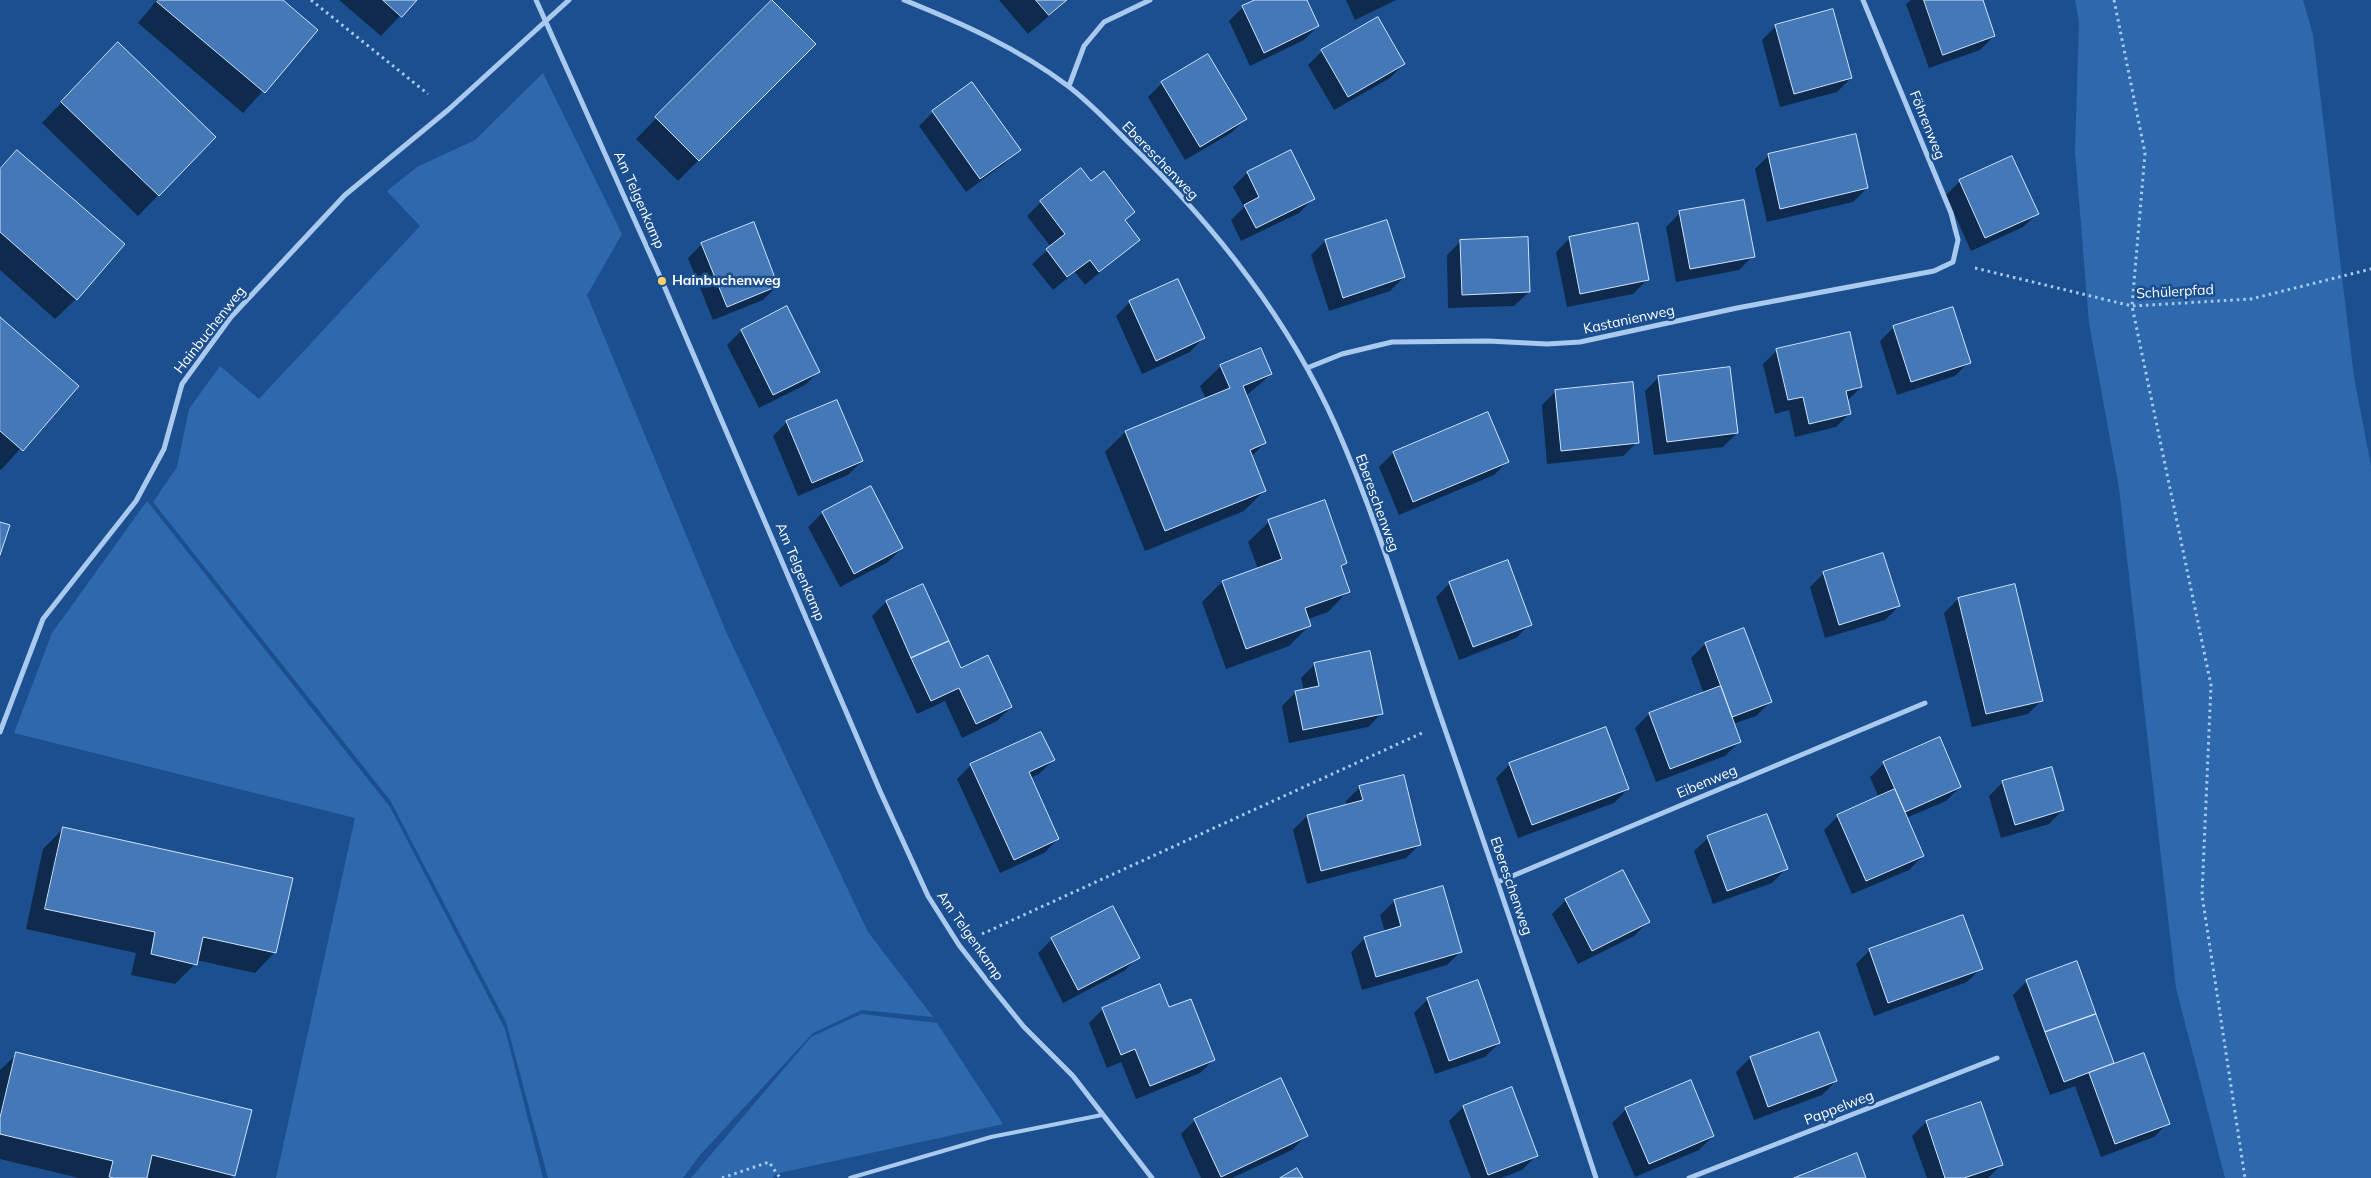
<!DOCTYPE html>
<meta charset="utf-8">
<style>
body{margin:0}
canvas{display:block;background:#1b4f8f}
</style>
<canvas width="2371" height="1178"></canvas>
<script>
const g = document.querySelector('canvas').getContext('2d');
g.lineJoin = 'round';
function paint(path, color) {
  g.fillStyle = color;
  g.fill(path, 'evenodd');
}
function trace(path, color, width, dash) {
  g.strokeStyle = color;
  g.lineWidth = width;
  g.lineCap = dash ? 'butt' : 'round';
  g.setLineDash(dash || []);
  g.stroke(path);
}
function label(font, color, halo, rows, align = 'center') {
  g.font = font + ' Mulish,sans-serif';
  g.lineWidth = 5;
  g.setLineDash([]);
  g.textBaseline = 'middle';
  g.strokeStyle = halo;
  g.fillStyle = color;
  for (const [text, x, y, turn = 0] of rows) {
    g.save();
    g.translate(x, y);
    g.rotate((+turn || 0) * Math.PI / 180);
    g.textAlign = isNaN(turn) ? turn : align;
    if (halo) g.strokeText(text, 0, 0);
    g.fillText(text, 0, 0);
    g.restore();
  }
}
const green = new Path2D(`
 M 2075,0 L 2303,0 L 2313,35 L 2354,377 L 2371,466 L 2371,1178 L 2225,1178 L 2176,988 L 2119,488 L 2089,323 L 2075,152 L 2079,22 Z
 M 543,73 L 622,234 L 587,295 L 727,634 L 868,932 L 933,1017 L 862,1010 L 813,1033 L 700,1155 L 683,1178 L 548,1178 L 506,1022 L 390,800 L 153,502 L 177,467 L 189,409 L 220,366 L 259,399 L 420,226 L 387,191 L 417,167 L 475,140 Z
 M 147,501 L 390,807 L 505,1029 L 543,1178 L 276,1178 L 355,818 L 14,733 L 52,633 Z
 M 861,1014 L 937,1023 L 1003,1124 L 775,1174 L 773,1178 L 691,1178 L 811,1037 Z`);
const shadow = new Path2D(`
 M 157,0 L 281,0 L 317,31 L 243,113 L 138,23 Z
 M 339,0 L 415,0 L 381,36 Z
 M 999,0 L 1068,0 L 1028,34 Z
 M 1257,0 L 1305,0 L 1318,26 L 1304,40 L 1250,66 L 1229,21 L 1243,7 Z
 M 1346,0 L 1396,0 L 1355,20 Z
 M 1911,0 L 1981,0 L 1994,36 L 1980,50 L 1929,68 L 1906,4 Z
 M 772,1 L 814,44 L 678,181 L 636,139 Z
 M 1776,26 L 1851,78 L 1837,92 L 1780,107 L 1762,40 Z
 M 1322,51 L 1404,64 L 1390,78 L 1334,110 L 1308,65 Z
 M 98,64 L 215,137 L 138,216 L 42,123 Z
 M 1162,83 L 1245,119 L 1231,133 L 1185,160 L 1148,97 Z
 M 972,84 L 1019,149 L 1005,163 L 966,192 L 919,126 L 933,112 Z
 M 17,151 L 76,299 L 55,319 L 0,270 L 0,168 Z
 M 1769,155 L 1867,188 L 1853,202 L 1767,222 L 1755,169 Z
 M 1247,173 L 1313,199 L 1299,213 L 1241,241 L 1231,220 L 1244,207 L 1233,187 Z
 M 1960,181 L 2037,214 L 2023,227 L 1971,251 L 1946,195 Z
 M 1041,202 L 1124,221 L 1139,239 L 1085,285 L 1075,272 L 1053,290 L 1032,264 L 1051,247 L 1027,216 Z
 M 1680,213 L 1753,256 L 1739,270 L 1676,282 L 1666,227 Z
 M 1570,238 L 1647,280 L 1633,294 L 1567,307 L 1556,252 Z
 M 1325,241 L 1404,277 L 1390,291 L 1329,311 L 1311,255 Z
 M 1461,241 L 1529,292 L 1514,306 L 1448,308 L 1447,255 Z
 M 702,244 L 777,286 L 763,300 L 713,320 L 688,258 Z
 M 1130,302 L 1203,338 L 1190,352 L 1142,374 L 1116,316 Z
 M 787,308 L 819,371 L 805,385 L 759,408 L 727,345 L 741,331 Z
 M 0,319 L 77,386 L 1,470 L 0,469 Z
 M 1894,327 L 1969,362 L 1955,376 L 1897,395 L 1880,341 Z
 M 1777,350 L 1861,387 L 1847,401 L 1850,413 L 1836,427 L 1795,437 L 1789,410 L 1775,414 L 1763,364 Z
 M 1221,366 L 1271,374 L 1246,396 L 1265,443 L 1251,457 L 1265,490 L 1244,511 L 1145,551 L 1105,452 L 1125,432 L 1206,399 L 1200,386 Z
 M 1659,377 L 1737,433 L 1723,447 L 1654,455 L 1645,391 Z
 M 1556,391 L 1637,442 L 1623,456 L 1547,464 L 1542,405 Z
 M 1488,414 L 1508,461 L 1494,475 L 1399,515 L 1379,467 L 1393,453 Z
 M 787,422 L 862,461 L 848,475 L 798,496 L 773,436 Z
 M 871,488 L 902,548 L 888,562 L 840,587 L 808,527 L 822,513 Z
 M 1269,522 L 1346,563 L 1340,569 L 1348,591 L 1328,612 L 1308,619 L 1310,625 L 1289,646 L 1226,669 L 1202,602 L 1222,582 L 1258,569 L 1248,542 Z
 M 1824,573 L 1899,606 L 1885,620 L 1825,638 L 1810,587 Z
 M 1450,583 L 1530,624 L 1516,638 L 1459,660 L 1436,597 Z
 M 922,586 L 961,669 L 1011,707 L 997,721 L 962,738 L 945,701 L 917,714 L 872,616 L 886,602 Z
 M 2014,586 L 2042,700 L 2028,714 L 1972,727 L 1944,613 L 1958,599 Z
 M 1705,644 L 1770,702 L 1756,716 L 1733,724 L 1739,742 L 1725,756 L 1656,782 L 1635,728 L 1649,714 L 1704,694 L 1691,658 Z
 M 1315,664 L 1382,713 L 1368,727 L 1289,743 L 1282,706 L 1296,692 L 1304,691 L 1301,678 Z
 M 1053,760 L 1039,774 L 1030,778 L 1058,839 L 1044,853 L 1000,873 L 957,779 L 971,765 Z
 M 1884,763 L 1960,787 L 1946,801 L 1906,818 L 1923,856 L 1909,870 L 1852,894 L 1824,830 L 1838,816 L 1879,798 L 1870,777 Z
 M 1510,764 L 1628,789 L 1614,803 L 1518,838 L 1496,778 Z
 M 2003,782 L 2063,810 L 2049,824 L 2001,838 L 1989,796 Z
 M 1360,787 L 1420,844 L 1406,858 L 1307,884 L 1293,830 L 1307,816 L 1347,806 L 1346,801 Z
 M 1767,816 L 1786,869 L 1772,883 L 1713,904 L 1694,851 L 1708,838 Z
 M 64,828 L 275,952 L 255,973 L 196,960 L 195,964 L 175,984 L 131,975 L 136,953 L 26,929 L 43,849 Z
 M 1442,887 L 1461,951 L 1447,965 L 1362,990 L 1351,952 L 1365,938 L 1385,932 L 1380,915 L 1394,901 ZM 1395,909 L 1397,909 L 1404,932 L 1402,933 Z
 M 1566,900 L 1648,922 L 1634,936 L 1578,964 L 1552,914 Z
 M 1112,908 L 1138,957 L 1124,971 L 1063,1003 L 1038,953 L 1052,939 Z
 M 1870,950 L 1981,968 L 1967,982 L 1874,1016 L 1856,964 Z
 M 2076,963 L 2114,1065 L 2168,1123 L 2154,1137 L 2101,1157 L 2075,1086 L 2050,1095 L 2013,995 L 2027,981 Z
 M 1428,999 L 1499,1043 L 1485,1057 L 1435,1074 L 1414,1013 Z
 M 1103,1009 L 1214,1059 L 1200,1073 L 1136,1099 L 1121,1062 L 1107,1068 L 1089,1023 Z
 M 17,1054 L 234,1175 L 231,1178 L 79,1178 L 0,1159 L 0,1070 Z
 M 1750,1058 L 1836,1081 L 1822,1095 L 1754,1120 L 1736,1072 Z
 M 1511,1089 L 1536,1156 L 1522,1170 L 1501,1178 L 1471,1178 L 1449,1121 L 1463,1107 Z
 M 1981,1104 L 2002,1164 L 1988,1178 L 1927,1178 L 1912,1136 L 1926,1122 Z
 M 1626,1109 L 1713,1136 L 1699,1150 L 1635,1177 L 1612,1123 Z
 M 1195,1120 L 1306,1136 L 1292,1150 L 1232,1178 L 1201,1178 L 1181,1134 Z`);
const building = new Path2D(`
 M 159,0 L 283,0 L 318,30 L 265,93 L 157,2 Z
 M 383,0 L 417,0 L 402,17 Z
 M 772,0 L 816,44 L 699,161 L 655,117 Z
 M 1036,0 L 1067,0 L 1049,15 Z
 M 1255,0 L 1307,0 L 1319,26 L 1264,53 L 1242,6 Z
 M 1924,0 L 1983,0 L 1995,36 L 1943,55 Z
 M 1833,9 L 1852,78 L 1794,94 L 1775,25 Z
 M 1378,17 L 1405,64 L 1348,97 L 1321,50 Z
 M 118,42 L 216,137 L 159,196 L 61,102 Z
 M 1208,54 L 1247,119 L 1200,147 L 1161,82 Z
 M 972,82 L 1021,150 L 980,179 L 932,111 Z
 M 1856,134 L 1868,188 L 1780,209 L 1768,154 Z
 M 17,150 L 125,244 L 77,300 L 0,232 L 0,169 Z
 M 1291,150 L 1315,199 L 1256,228 L 1244,205 L 1259,197 L 1247,172 Z
 M 2012,156 L 2039,214 L 1985,238 L 1959,180 Z
 M 1081,168 L 1091,181 L 1104,171 L 1135,212 L 1125,220 L 1140,240 L 1099,272 L 1090,260 L 1067,277 L 1046,249 L 1065,234 L 1040,201 Z
 M 1744,200 L 1755,257 L 1690,269 L 1679,211 Z
 M 1387,220 L 1405,277 L 1343,298 L 1325,240 Z
 M 754,222 L 778,286 L 727,307 L 701,243 Z
 M 1638,223 L 1649,280 L 1580,294 L 1569,237 Z
 M 1528,237 L 1530,292 L 1462,295 L 1460,240 Z
 M 1178,279 L 1205,338 L 1156,361 L 1129,301 Z
 M 787,306 L 820,372 L 773,395 L 741,330 Z
 M 1953,307 L 1971,363 L 1911,382 L 1893,326 Z
 M 0,317 L 79,386 L 23,451 L 0,431 Z
 M 1850,332 L 1862,387 L 1846,391 L 1851,414 L 1809,424 L 1803,397 L 1788,400 L 1776,349 Z
 M 1261,348 L 1272,374 L 1243,386 L 1266,443 L 1250,450 L 1266,491 L 1165,531 L 1125,431 L 1230,388 L 1220,365 Z
 M 1730,367 L 1738,433 L 1667,442 L 1658,376 Z
 M 1633,382 L 1639,443 L 1561,451 L 1555,390 Z
 M 837,400 L 863,461 L 812,483 L 786,421 Z
 M 1488,412 L 1509,462 L 1413,502 L 1393,452 Z
 M 871,486 L 903,548 L 854,574 L 822,512 Z
 M 1325,500 L 1347,563 L 1341,566 L 1350,592 L 1305,608 L 1311,626 L 1246,649 L 1222,581 L 1282,559 L 1268,520 Z
 M 0,522 L 10,525 L 0,555 Z
 M 1883,553 L 1900,606 L 1839,625 L 1823,572 Z
 M 1508,560 L 1532,625 L 1473,647 L 1449,582 Z
 M 923,584 L 949,641 L 911,658 L 886,601 Z
 M 2015,584 L 2043,701 L 1986,714 L 1958,598 Z
 M 1744,628 L 1772,702 L 1732,717 L 1705,643 Z
 M 949,641 L 961,668 L 988,655 L 1012,707 L 976,724 L 959,688 L 931,701 L 911,658 Z
 M 1370,651 L 1383,714 L 1303,730 L 1295,691 L 1319,686 L 1314,663 Z
 M 1721,686 L 1741,742 L 1670,769 L 1649,713 Z
 M 1606,727 L 1629,789 L 1532,825 L 1509,763 Z
 M 1041,732 L 1055,760 L 1029,772 L 1059,839 L 1014,860 L 970,764 Z
 M 1940,737 L 1961,787 L 1905,812 L 1883,762 Z
 M 2052,767 L 2064,810 L 2015,825 L 2002,781 Z
 M 1404,775 L 1421,845 L 1321,871 L 1307,815 L 1363,800 L 1359,786 Z
 M 1895,789 L 1924,856 L 1866,881 L 1837,815 Z
 M 1767,814 L 1788,869 L 1727,891 L 1707,836 Z
 M 63,827 L 293,878 L 276,953 L 203,937 L 197,965 L 151,954 L 155,932 L 45,909 Z
 M 1623,870 L 1650,922 L 1592,951 L 1565,899 Z
 M 1443,886 L 1462,952 L 1376,977 L 1364,937 L 1401,926 L 1394,900 Z
 M 1113,906 L 1140,958 L 1078,990 L 1051,938 Z
 M 1963,915 L 1983,969 L 1888,1003 L 1869,949 Z
 M 2077,961 L 2096,1014 L 2045,1032 L 2026,980 Z
 M 1478,980 L 1500,1043 L 1449,1061 L 1427,998 Z
 M 1160,984 L 1169,1007 L 1191,999 L 1215,1060 L 1150,1086 L 1135,1049 L 1121,1055 L 1102,1008 Z
 M 2096,1014 L 2114,1063 L 2064,1082 L 2045,1032 Z
 M 1819,1032 L 1837,1081 L 1768,1107 L 1750,1057 Z
 M 16,1052 L 252,1110 L 235,1176 L 152,1155 L 147,1178 L 114,1178 L 109,1177 L 113,1161 L 0,1134 L 0,1118 Z
 M 2144,1053 L 2170,1124 L 2115,1144 L 2089,1073 Z
 M 1281,1078 L 1308,1136 L 1221,1177 L 1194,1119 Z
 M 1691,1080 L 1714,1136 L 1649,1164 L 1625,1108 Z
 M 1512,1087 L 1538,1156 L 1488,1175 L 1463,1106 Z
 M 1981,1102 L 2003,1165 L 1964,1178 L 1945,1178 L 1926,1121 Z
 M 1857,1153 L 1866,1178 L 1794,1178 Z
 M 1297,1168 L 1303,1178 L 1280,1178 Z`);
const path = new Path2D(`
 M 311,0 L 428,94
 M 2114,0 L 2145,153 L 2132,306 L 2211,685 L 2202,895 L 2245,1178
 M 1975,268 L 2132,306 L 2251,299 L 2371,269
 M 982,934 L 1422,733
 M 722,1178 L 769,1162 L 780,1178`);
const lane = new Path2D(`
 M 850,1178 L 991,1137 L 1102,1115`);
const street = new Path2D(`
 M 536,0 L 662,281 L 880,791 L 928,896 L 959,945 L 990,985 L 1024,1027 L 1073,1076 L 1152,1178
 M 904,0 C 961,23 1018,48 1068,86 C 1088,101 1107,121 1125,139 C 1210,220 1287,317 1335,424 C 1376,517 1406,616 1439,712 C 1493,867 1545,1022 1596,1178
 M 1069,86 L 1084,46 L 1104,22 L 1150,0
 M 1307,368 L 1342,354 L 1392,342 L 1488,341 L 1547,344 L 1580,342 L 1737,308 L 1934,271 L 1953,262 L 1958,240 L 1951,213 L 1863,0
 M 0,732 L 43,619 L 136,501 L 164,449 L 182,384 L 231,317 L 345,195 L 448,110 L 569,0
 M 1498,882 L 1925,703
 M 1689,1178 L 1997,1058`);
const markers = [
 [662,281,5,"#ffd166"]
];
const streetNames = [
 ["Föhrenweg",1927,125,68],
 ["Ebereschenweg",1160,161,46],
 ["Am Telgenkamp",639,200,66],
 ["Schülerpfad",2175,292,-3],
 ["Kastanienweg",1629,320,-12],
 ["Hainbuchenweg",210,330,-52],
 ["Ebereschenweg",1377,503,70],
 ["Am Telgenkamp",800,572,67],
 ["Eibenweg",1707,782,-23],
 ["Ebereschenweg",1511,886,71],
 ["Am Telgenkamp",970,936,55],
 ["Pappelweg",1839,1108,-21]
];
const poiNames = [
 ["Hainbuchenweg",672,281]
];
paint(green, '#2e69ad');
paint(shadow, '#0007');
paint(building, '#4478b7');
trace(building, '#cfe3fa', 1);
trace(path, '#a9c9ee', 3, [2.5, 4]);
trace(lane, '#a9c9ee', 4);
trace(street, '#a9c9ee', 5);
for (const [x, y, r, color] of markers) {
  const dot = new Path2D();
  dot.arc(x, y, r, 0, 2 * Math.PI);
  g.fillStyle = color;
  g.fill(dot);
  trace(dot, '#1b4f8f', 2);
}
label('14px', '#fff', '#1b4f8f', streetNames);
label('bold 14px', '#fff', '#1b4f8f', poiNames, 'left');
</script>
